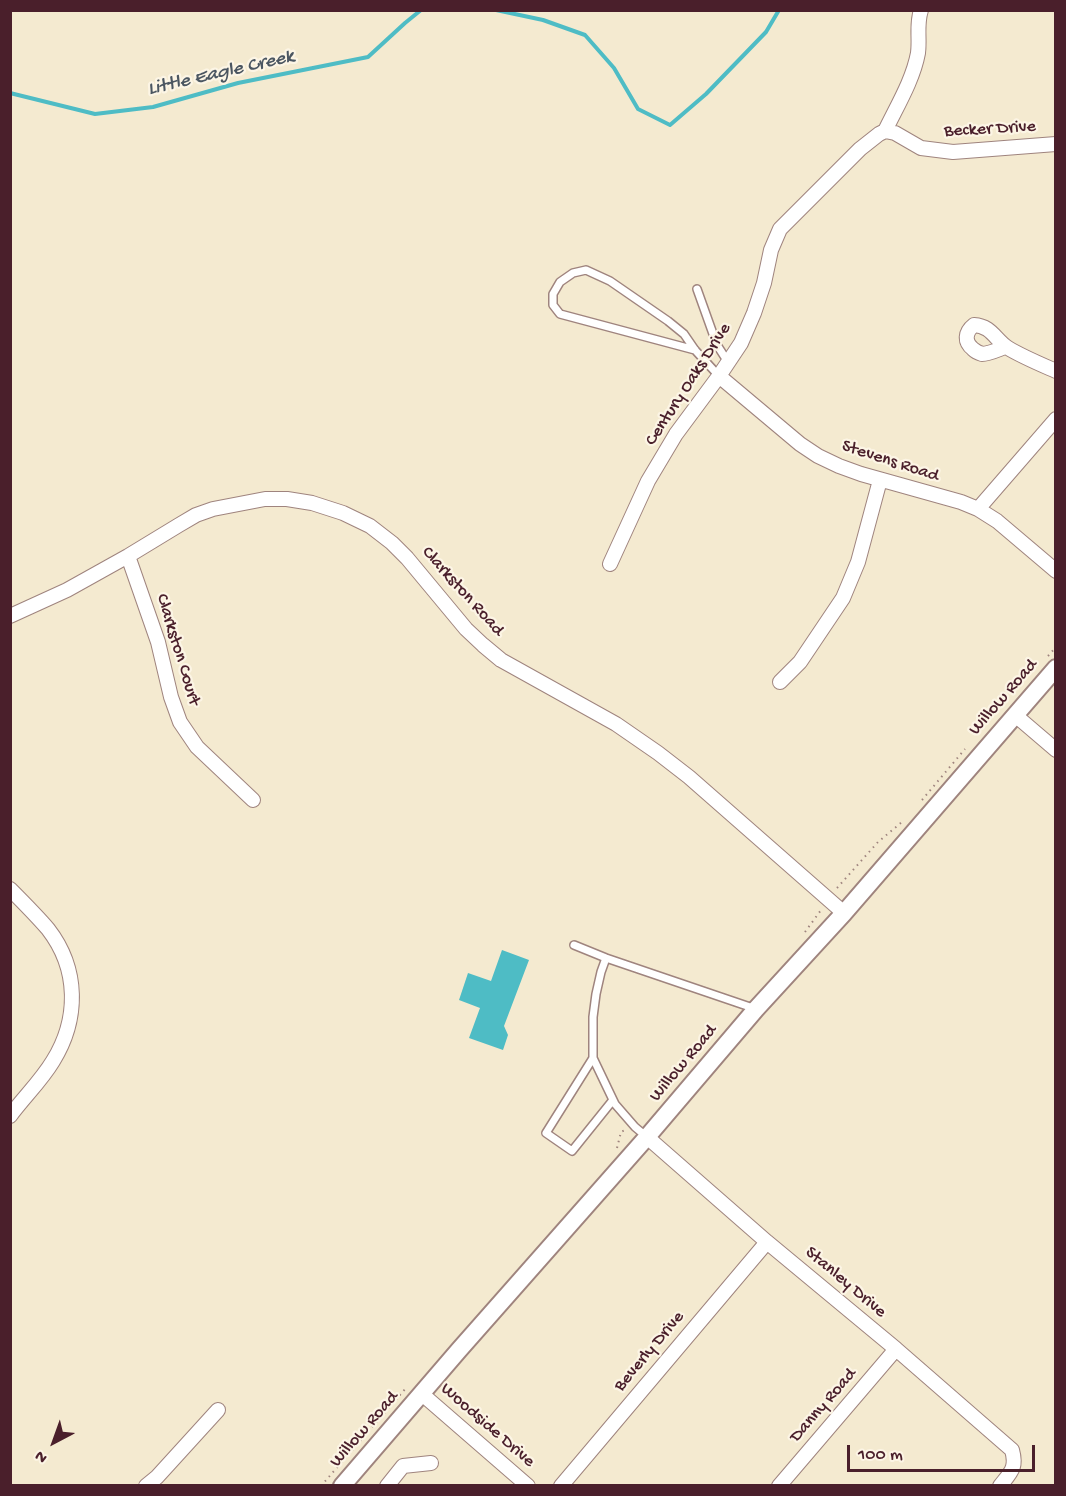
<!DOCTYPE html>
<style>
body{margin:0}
#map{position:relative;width:1066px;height:1496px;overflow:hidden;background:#f4ead0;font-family:"Gochi Hand",sans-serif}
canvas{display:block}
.frame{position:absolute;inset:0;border:12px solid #4a1f2b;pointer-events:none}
.north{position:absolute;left:24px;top:1412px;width:60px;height:60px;-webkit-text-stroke:4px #fcf5e5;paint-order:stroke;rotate:221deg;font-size:16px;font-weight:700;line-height:24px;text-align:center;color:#4a1f2b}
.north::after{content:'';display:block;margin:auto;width:21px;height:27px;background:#4a1f2b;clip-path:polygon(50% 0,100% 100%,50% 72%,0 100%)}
.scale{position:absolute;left:847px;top:1445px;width:188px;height:27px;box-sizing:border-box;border:3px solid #4a1f2b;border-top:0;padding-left:8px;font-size:18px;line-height:21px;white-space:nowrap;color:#4a1f2b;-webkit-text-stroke:4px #fcf5e5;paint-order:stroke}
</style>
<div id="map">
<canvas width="1066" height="1496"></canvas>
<div class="frame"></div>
<div class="north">N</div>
<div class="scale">100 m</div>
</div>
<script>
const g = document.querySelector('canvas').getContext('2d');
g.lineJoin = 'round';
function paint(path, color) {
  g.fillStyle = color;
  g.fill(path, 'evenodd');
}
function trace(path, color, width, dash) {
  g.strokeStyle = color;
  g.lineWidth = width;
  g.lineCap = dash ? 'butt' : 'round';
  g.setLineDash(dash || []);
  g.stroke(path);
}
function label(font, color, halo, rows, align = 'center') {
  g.font = font + ' "Gochi Hand",sans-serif';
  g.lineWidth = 4.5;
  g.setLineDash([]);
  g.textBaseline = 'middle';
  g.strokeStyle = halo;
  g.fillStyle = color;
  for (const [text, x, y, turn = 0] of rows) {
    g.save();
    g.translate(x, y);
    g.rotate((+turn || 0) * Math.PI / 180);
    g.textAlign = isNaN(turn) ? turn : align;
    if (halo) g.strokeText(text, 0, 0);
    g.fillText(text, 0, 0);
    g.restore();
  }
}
const water = new Path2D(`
 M 502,950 L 529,960 L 504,1026 L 508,1035 L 503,1050 L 469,1038 L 480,1008 L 459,1000 L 468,973 L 491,981 Z`);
const stream = new Path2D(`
 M 496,10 L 543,20 L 585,35 L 614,68 L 638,109 L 670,125 L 706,94 L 766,32 L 779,10
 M 10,93 L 95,114 L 153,107 L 238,83 L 368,57 L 405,23 L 421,10`);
const path = new Path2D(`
 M 1048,656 L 1056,647
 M 922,800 L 965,749
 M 837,888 L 878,842 L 902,822
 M 805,932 L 821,910
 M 617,1148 L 621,1132 L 625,1130
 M 321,1486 L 406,1388`);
const service = new Path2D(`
 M 697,289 L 717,345 L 728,362
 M 695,350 L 560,314 L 553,305 L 553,294 L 560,282 L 573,273 L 586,270 L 610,281 L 668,321 L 684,334 L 695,350 L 719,376
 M 574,945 L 606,958 L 756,1009
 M 606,958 L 601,972 L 596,994 L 593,1017 L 593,1058 L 615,1104 L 635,1127 L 647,1137
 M 593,1058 L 546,1133 L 572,1151 L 613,1100`);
const minor = new Path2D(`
 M 885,131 C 897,106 913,80 918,53 C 920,38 916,25 921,10
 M 1005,347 C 999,349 989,354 982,354 C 979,353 975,351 973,349 C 964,342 965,332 974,325 C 992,326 995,340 1008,348 C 1023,357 1040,364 1056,371
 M 719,376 L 800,444 L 818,456 L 839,466 L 861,474 L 961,502 L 978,509 L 997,521 L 1056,571
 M 978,509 L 1056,419
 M 128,556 L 158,642 L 171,697 L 180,722 L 197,747 L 253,800
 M 610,564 L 648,481 L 676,434 L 719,376 L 741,343 L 754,313 L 764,283 L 771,250 L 780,229 L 860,149 L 879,134 L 885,131 L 895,133 L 921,148 L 953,152 L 1056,144
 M 10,616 L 67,590 L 128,556 L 179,525 L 196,515 L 213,509 L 265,499 L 287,499 L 312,503 L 343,513 L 370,526 L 392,543 L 407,558 L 466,629 L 483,645 L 501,660 L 616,724 L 658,753 L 689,777 L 844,913
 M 780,682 L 800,662 L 843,598 L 858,562 L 880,480
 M 1015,715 L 1056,750
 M 10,889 C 23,902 36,915 48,929 C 79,969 79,1019 53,1061 C 41,1081 24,1097 10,1116
 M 647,1137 L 767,1242 L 896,1349 L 1012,1450 C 1017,1468 1011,1472 1000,1486
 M 422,1394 L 528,1486
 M 146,1486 L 157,1477 L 218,1410
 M 387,1486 L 403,1466 L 431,1463
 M 561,1486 L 767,1242
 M 779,1486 L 896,1349`);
const tertiary = new Path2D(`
 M 342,1486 L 459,1350 L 647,1137 L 756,1009 L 844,913 L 1056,668`);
const streetNames = [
 ["Becker Drive",990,130,-3],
 ["Century Oaks Drive",689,385,-57],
 ["Stevens Road",890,462,18],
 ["Clarkston Road",462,592,48],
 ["Clarkston Court",177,650,73],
 ["Willow Road",1004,698,-49],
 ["Willow Road",684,1064,-50],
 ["Stanley Drive",845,1283,40],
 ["Beverly Drive",650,1352,-50],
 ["Danny Road",824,1406,-49],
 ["Woodside Drive",487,1426,41],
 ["Willow Road",365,1430,-49]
];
const waterNames = [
 ["Little Eagle Creek",221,74,-13]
];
paint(water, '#4ebcc5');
trace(stream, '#4ebcc5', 4);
trace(service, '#9f847e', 10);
trace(minor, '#9f847e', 16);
trace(tertiary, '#9f847e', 20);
trace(path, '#9f847e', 2, [1.5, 4.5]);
trace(service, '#fff', 7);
trace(minor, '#fff', 14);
trace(tertiary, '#fff', 16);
label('18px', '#4a1f2b', '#fcf5e5', streetNames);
label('italic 20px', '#4b5661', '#fcf5e5', waterNames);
</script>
